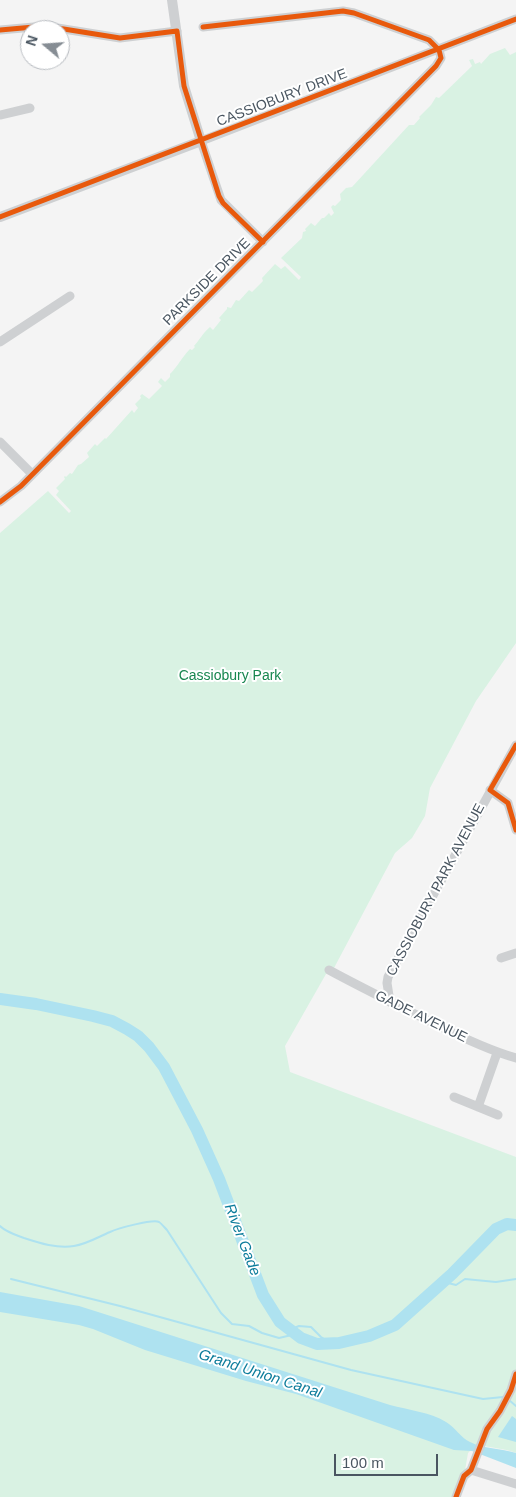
<!DOCTYPE html>
<style>
body{margin:0}
#map{position:relative;width:516px;height:1497px;overflow:hidden;background:#f4f4f4;font-family:Helvetica,sans-serif}
canvas{display:block}
.north{position:absolute;left:20px;top:20px;width:50px;height:50px;box-sizing:border-box;background:#fff;border:1px solid #b7bbc0;border-radius:50%;rotate:288deg;font-size:14px;font-weight:700;line-height:20px;text-align:center;color:#4a5661}
.north::after{content:'';display:block;margin:auto;width:18px;height:22px;background:#868d94;clip-path:polygon(50% 0,100% 100%,50% 72%,0 100%)}
.scale{position:absolute;left:334px;top:1454px;width:104px;height:22px;box-sizing:border-box;border:2px solid #4a5661;border-top:0;padding-left:6px;font-size:15px;line-height:18px;white-space:nowrap;color:#4a5661;-webkit-text-stroke:4px #fff;paint-order:stroke}
</style>
<div id="map">
<canvas width="516" height="1497"></canvas>
<div class="north">N</div>
<div class="scale">100 m</div>
</div>
<script>
const g = document.querySelector('canvas').getContext('2d');
g.lineJoin = 'round';
function paint(path, color) {
  g.fillStyle = color;
  g.fill(path, 'evenodd');
}
function trace(path, color, width, dash) {
  g.strokeStyle = color;
  g.lineWidth = width;
  g.lineCap = dash ? 'butt' : 'round';
  g.setLineDash(dash || []);
  g.stroke(path);
}
function label(font, color, halo, rows, align = 'center') {
  g.font = font + ' Helvetica,sans-serif';
  g.lineWidth = 4;
  g.setLineDash([]);
  g.textBaseline = 'middle';
  g.strokeStyle = halo;
  g.fillStyle = color;
  for (const [text, x, y, turn = 0] of rows) {
    g.save();
    g.translate(x, y);
    g.rotate((+turn || 0) * Math.PI / 180);
    g.textAlign = isNaN(turn) ? turn : align;
    if (halo) g.strokeText(text, 0, 0);
    g.fillText(text, 0, 0);
    g.restore();
  }
}
const green = new Path2D(`
 M 505,48 L 510,55 L 516,52 L 516,643 L 476,701 L 430,788 L 425,816 L 412,838 L 395,853 L 334,968 L 326,974 L 285,1046 L 290,1072 L 516,1157 L 516,1453 C 503,1448 490,1448 477,1444 L 468,1453 L 464,1476 L 457,1497 L 0,1497 L 0,533 L 48,491 L 69,513 L 71,511 L 56,495 L 59,491 L 56,488 L 65,479 L 64,477 L 65,476 L 66,477 L 70,473 L 72,474 L 78,465 L 81,464 L 89,457 L 87,453 L 95,444 L 97,446 L 105,438 L 106,439 L 132,410 L 134,413 L 138,408 L 135,404 L 141,398 L 140,396 L 142,394 L 149,399 L 162,386 L 158,382 L 161,378 L 165,382 L 170,377 L 170,374 C 178,366 182,357 190,349 L 192,350 L 195,347 L 194,346 C 200,339 203,333 210,327 L 213,330 L 221,320 L 219,318 L 227,309 L 227,307 L 231,308 L 236,300 L 239,301 L 249,290 L 252,292 L 263,281 L 262,278 L 275,264 L 281,269 L 285,266 L 299,280 L 301,277 L 281,258 L 302,238 L 303,232 L 306,231 L 305,229 L 311,223 L 315,226 L 322,218 L 324,218 L 329,213 L 331,216 L 334,213 L 331,207 L 333,205 L 335,206 L 341,200 L 340,194 L 346,188 L 352,187 L 409,125 L 414,125 L 420,118 L 419,117 L 431,105 L 436,97 L 439,98 L 472,66 L 469,60 L 473,59 L 475,64 L 480,62 L 481,64 L 490,54 Z`);
const water = new Path2D(`
 M 0,1292 L 79,1306 L 98,1312 L 390,1405 C 408,1410 430,1412 446,1422 C 455,1427 461,1438 470,1442 C 483,1449 501,1448 516,1453 L 516,1468 L 472,1451 L 454,1450 L 296,1394 L 246,1381 L 145,1350 L 93,1329 L 79,1325 L 0,1312 Z
 M 512,1416 L 516,1419 L 516,1442 L 498,1437 Z`);
const stream = new Path2D(`
 M 0,1226 C 6,1232 16,1235 24,1238 C 39,1243 58,1249 74,1246 C 87,1244 98,1237 110,1232 C 118,1228 153,1219 159,1222 C 162,1224 165,1228 167,1230 L 221,1313 L 232,1324 L 249,1326 L 262,1333 L 279,1338 L 296,1334
 M 11,1279 L 120,1306 L 351,1370 L 483,1399 L 503,1397
 M 444,1282 L 456,1285 L 465,1279 L 496,1282 L 516,1279
 M 289,1330 L 299,1326 L 311,1327 L 321,1337 L 331,1343
 M 509,1400 L 516,1406`);
const river = new Path2D(`
 M 0,999 L 36,1004 L 93,1016 L 112,1021 L 127,1029 L 138,1036 L 149,1047 L 164,1067 L 197,1130 L 219,1179 L 263,1295 L 280,1322 L 301,1338 L 317,1344 L 339,1343 L 369,1336 L 395,1325 L 452,1274 L 496,1229 L 507,1224 L 516,1225`);
const minor = new Path2D(`
 M 0,30 L 45,26 L 120,38 L 177,31
 M 0,115 L 30,108
 M 263,242 L 221,200 L 201,141 L 516,19
 M 0,342 L 70,296
 M 0,442 L 32,474
 M 0,502 L 21,486 L 436,66 L 441,58 L 439,50 L 429,40 L 354,13 L 343,11 L 203,27
 M 490,790 L 508,803 L 516,830
 M 501,958 L 516,953
 M 329,970 C 364,989 399,1006 435,1024 C 461,1037 488,1050 516,1058
 M 390,1002 L 387,983 L 388,977 L 516,745
 M 454,1097 L 498,1115
 M 478,1107 L 497,1053
 M 471,1470 L 516,1484
 M 456,1497 L 464,1476 L 471,1470 L 487,1429 L 500,1411 L 511,1390 L 516,1374`);
const tertiary = new Path2D(`
 M 0,217 L 201,141 L 184,86 L 172,0`);
const cycleway = new Path2D(`
 M 0,30 L 45,26 L 120,38 L 177,31 L 184,86 L 219,196 L 223,203 L 263,242
 M 0,217 L 516,19
 M 0,502 L 21,486 L 436,66 L 441,58 L 439,50 L 429,40 L 354,13 L 343,11 L 203,27
 M 516,745 L 490,790 L 508,803 L 516,830
 M 456,1497 L 464,1476 L 471,1470 L 487,1429 L 500,1411 L 511,1390 L 516,1374`);
const streetNames = [
 ["CASSIOBURY DRIVE",282,98,-21],
 ["PARKSIDE DRIVE",207,282,-45],
 ["CASSIOBURY PARK AVENUE",436,890,-62],
 ["GADE AVENUE",421,1017,26]
];
const parkNames = [
 ["Cassiobury Park",230,676]
];
const waterNames = [
 ["River Gade",242,1240,69],
 ["Grand Union Canal",260,1374,18]
];
paint(green, '#d9f2e3');
paint(water, '#aee2f0');
trace(stream, '#aee2f0', 2);
trace(river, '#aee2f0', 12);
trace(minor, '#ced0d2', 9);
trace(tertiary, '#ced0d2', 10);
trace(cycleway, '#e8590c', 5);
label('14px', '#4a5661', '#fff', streetNames);
label('14px', '#17864f', '#fff', parkNames);
label('italic 15px', '#0c7c9b', '#fff', waterNames);
</script>
